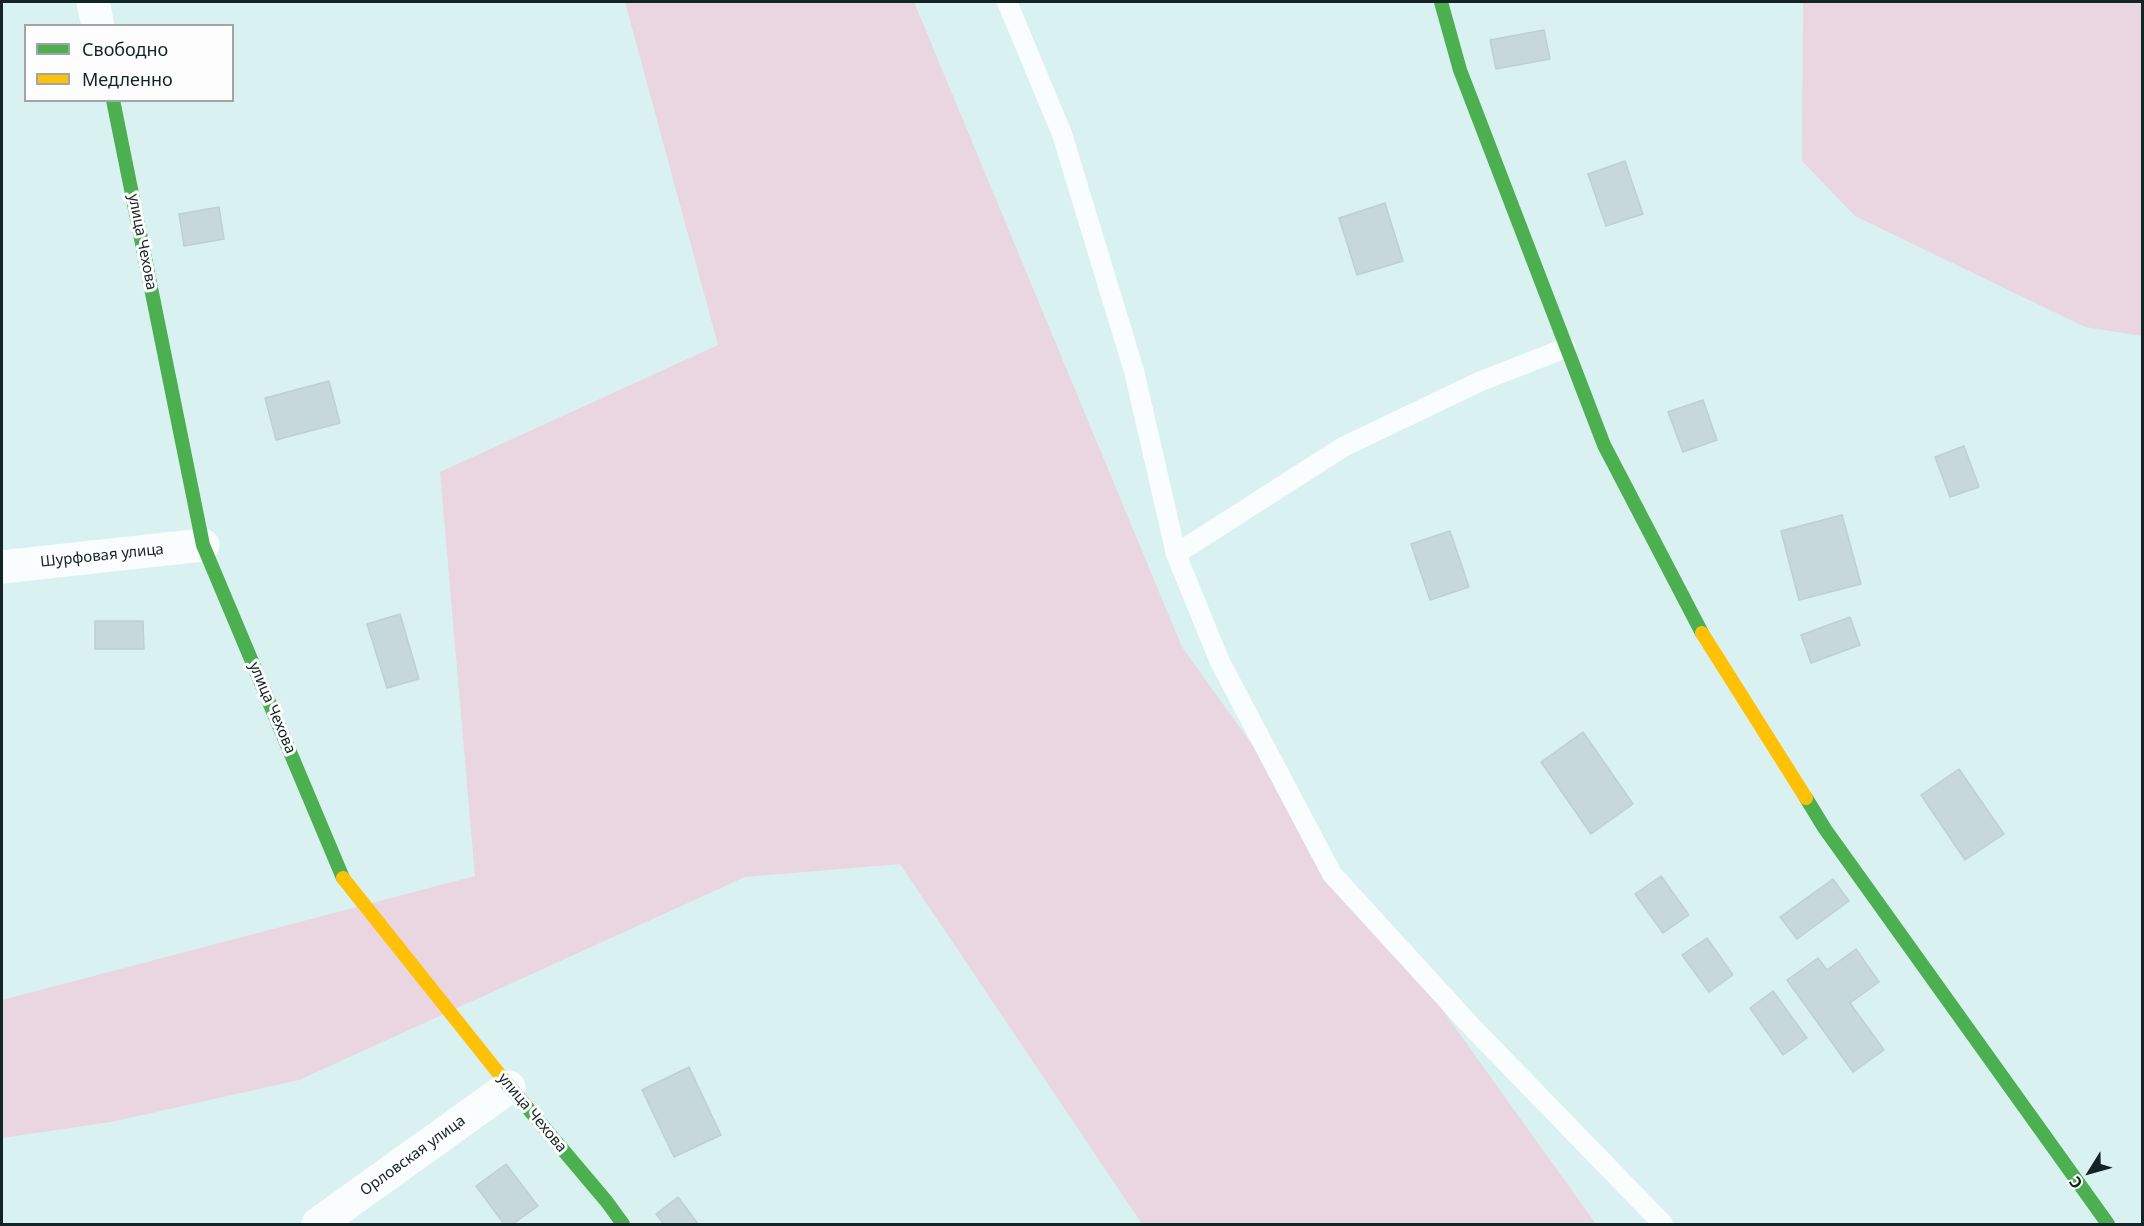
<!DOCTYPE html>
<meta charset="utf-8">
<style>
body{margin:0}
#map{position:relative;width:2144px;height:1226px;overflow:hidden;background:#daf1f2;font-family:"Noto Sans",sans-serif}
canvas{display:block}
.frame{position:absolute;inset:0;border:3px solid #142425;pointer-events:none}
.legend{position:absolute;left:24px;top:24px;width:210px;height:78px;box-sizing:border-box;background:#fdfdfd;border:2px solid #a0a6a7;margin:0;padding:8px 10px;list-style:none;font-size:18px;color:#142425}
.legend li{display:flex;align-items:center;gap:12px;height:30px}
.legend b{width:30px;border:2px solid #a0a6a7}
.north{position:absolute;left:2060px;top:1142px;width:60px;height:60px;-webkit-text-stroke:4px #fdfdfd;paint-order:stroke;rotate:233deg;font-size:16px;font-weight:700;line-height:24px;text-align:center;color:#142425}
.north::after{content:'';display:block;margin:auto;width:21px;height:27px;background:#142425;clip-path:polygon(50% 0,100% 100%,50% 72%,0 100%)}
</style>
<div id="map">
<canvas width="2144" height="1226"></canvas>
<div class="frame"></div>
<ul class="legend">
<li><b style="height:8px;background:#4caf50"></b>Свободно</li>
<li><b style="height:8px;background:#ffc107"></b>Медленно</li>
</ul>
<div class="north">С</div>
</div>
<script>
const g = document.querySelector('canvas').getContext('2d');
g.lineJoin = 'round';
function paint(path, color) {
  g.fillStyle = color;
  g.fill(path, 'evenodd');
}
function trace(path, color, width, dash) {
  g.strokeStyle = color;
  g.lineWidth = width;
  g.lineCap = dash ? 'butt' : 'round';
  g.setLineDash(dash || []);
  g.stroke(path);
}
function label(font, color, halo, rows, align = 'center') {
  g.font = font + ' "Noto Sans",sans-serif';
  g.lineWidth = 6;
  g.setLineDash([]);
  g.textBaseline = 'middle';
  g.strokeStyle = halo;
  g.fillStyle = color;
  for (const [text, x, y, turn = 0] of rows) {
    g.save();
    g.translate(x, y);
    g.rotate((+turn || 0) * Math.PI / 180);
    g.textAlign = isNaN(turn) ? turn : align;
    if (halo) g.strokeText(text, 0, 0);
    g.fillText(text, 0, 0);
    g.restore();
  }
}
const green = new Path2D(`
 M 625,2 L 914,2 L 1182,647 L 1596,1224 L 1142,1224 L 900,864 L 745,877 L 299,1080 L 111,1122 L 2,1138 L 2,1000 L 475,876 L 440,472 L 718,345 Z
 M 1803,2 L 2142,2 L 2142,336 L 2085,327 L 1855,216 L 1802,161 Z`);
const building = new Path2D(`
 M 1544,30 L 1550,59 L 1496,69 L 1490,40 Z
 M 1625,161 L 1643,214 L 1606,226 L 1588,174 Z
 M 1385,203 L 1403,261 L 1357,275 L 1339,218 Z
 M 219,207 L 224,239 L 184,246 L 179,214 Z
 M 329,381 L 340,423 L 276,440 L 265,398 Z
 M 1703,400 L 1717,440 L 1683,452 L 1668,412 Z
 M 1964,446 L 1979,487 L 1950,497 L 1935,457 Z
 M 1842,515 L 1861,584 L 1799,600 L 1781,531 Z
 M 1450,531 L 1469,587 L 1430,600 L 1411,544 Z
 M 400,614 L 419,679 L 387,688 L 367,624 Z
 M 1850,617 L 1860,645 L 1811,663 L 1801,635 Z
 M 95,621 L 143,621 L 144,649 L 95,649 Z
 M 1583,732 L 1633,804 L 1591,834 L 1541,762 Z
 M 1959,769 L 2004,834 L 1965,860 L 1921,795 Z
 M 1661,876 L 1689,915 L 1663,933 L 1635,894 Z
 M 1833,879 L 1849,901 L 1797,939 L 1780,917 Z
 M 1707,938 L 1733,975 L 1709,992 L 1682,955 Z
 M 1856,949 L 1879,982 L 1850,1003 L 1884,1050 L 1853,1072 L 1787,980 L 1818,958 L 1827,970 Z
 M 1773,991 L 1807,1038 L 1783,1055 L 1750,1008 Z
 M 689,1067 L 721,1135 L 674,1157 L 642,1090 Z
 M 506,1164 L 538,1206 L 513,1224 L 504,1224 L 476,1186 Z
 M 678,1197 L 698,1224 L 664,1224 L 656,1214 Z`);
const lane = new Path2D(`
 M 1007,2 L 1062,134 L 1134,371 L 1176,554 L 1220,662 L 1332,874 L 1471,1026 L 1663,1224
 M 1176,554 L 1343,447 L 1481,381 L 1566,348`);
const street = new Path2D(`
 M 93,2 L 98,26
 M 2,567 L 203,545
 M 318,1224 L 509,1087`);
const fast = new Path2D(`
 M 1441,2 L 1460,70 L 1604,445 L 1702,633
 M 113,100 L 203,545 L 343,878
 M 1806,798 L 1825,829 L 2108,1224
 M 504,1080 L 607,1202 L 623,1224`);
const slow = new Path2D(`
 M 1702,633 L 1806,798
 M 343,878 L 504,1080`);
const streetNames = [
 ["улица Чехова",142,242,79],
 ["Шурфовая улица",102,556,-6],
 ["улица Чехова",272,708,67],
 ["улица Чехова",532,1113,50],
 ["Орловская улица",413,1156,-36]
];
paint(green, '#e9d6e0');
paint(building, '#c6d8d9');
trace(building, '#bed0d1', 1.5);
trace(lane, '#f9fdfd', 20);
trace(street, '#f9fdfd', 33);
trace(fast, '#4caf50', 14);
trace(slow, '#ffc107', 14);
label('15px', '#142425', '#fdfdfd', streetNames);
</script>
